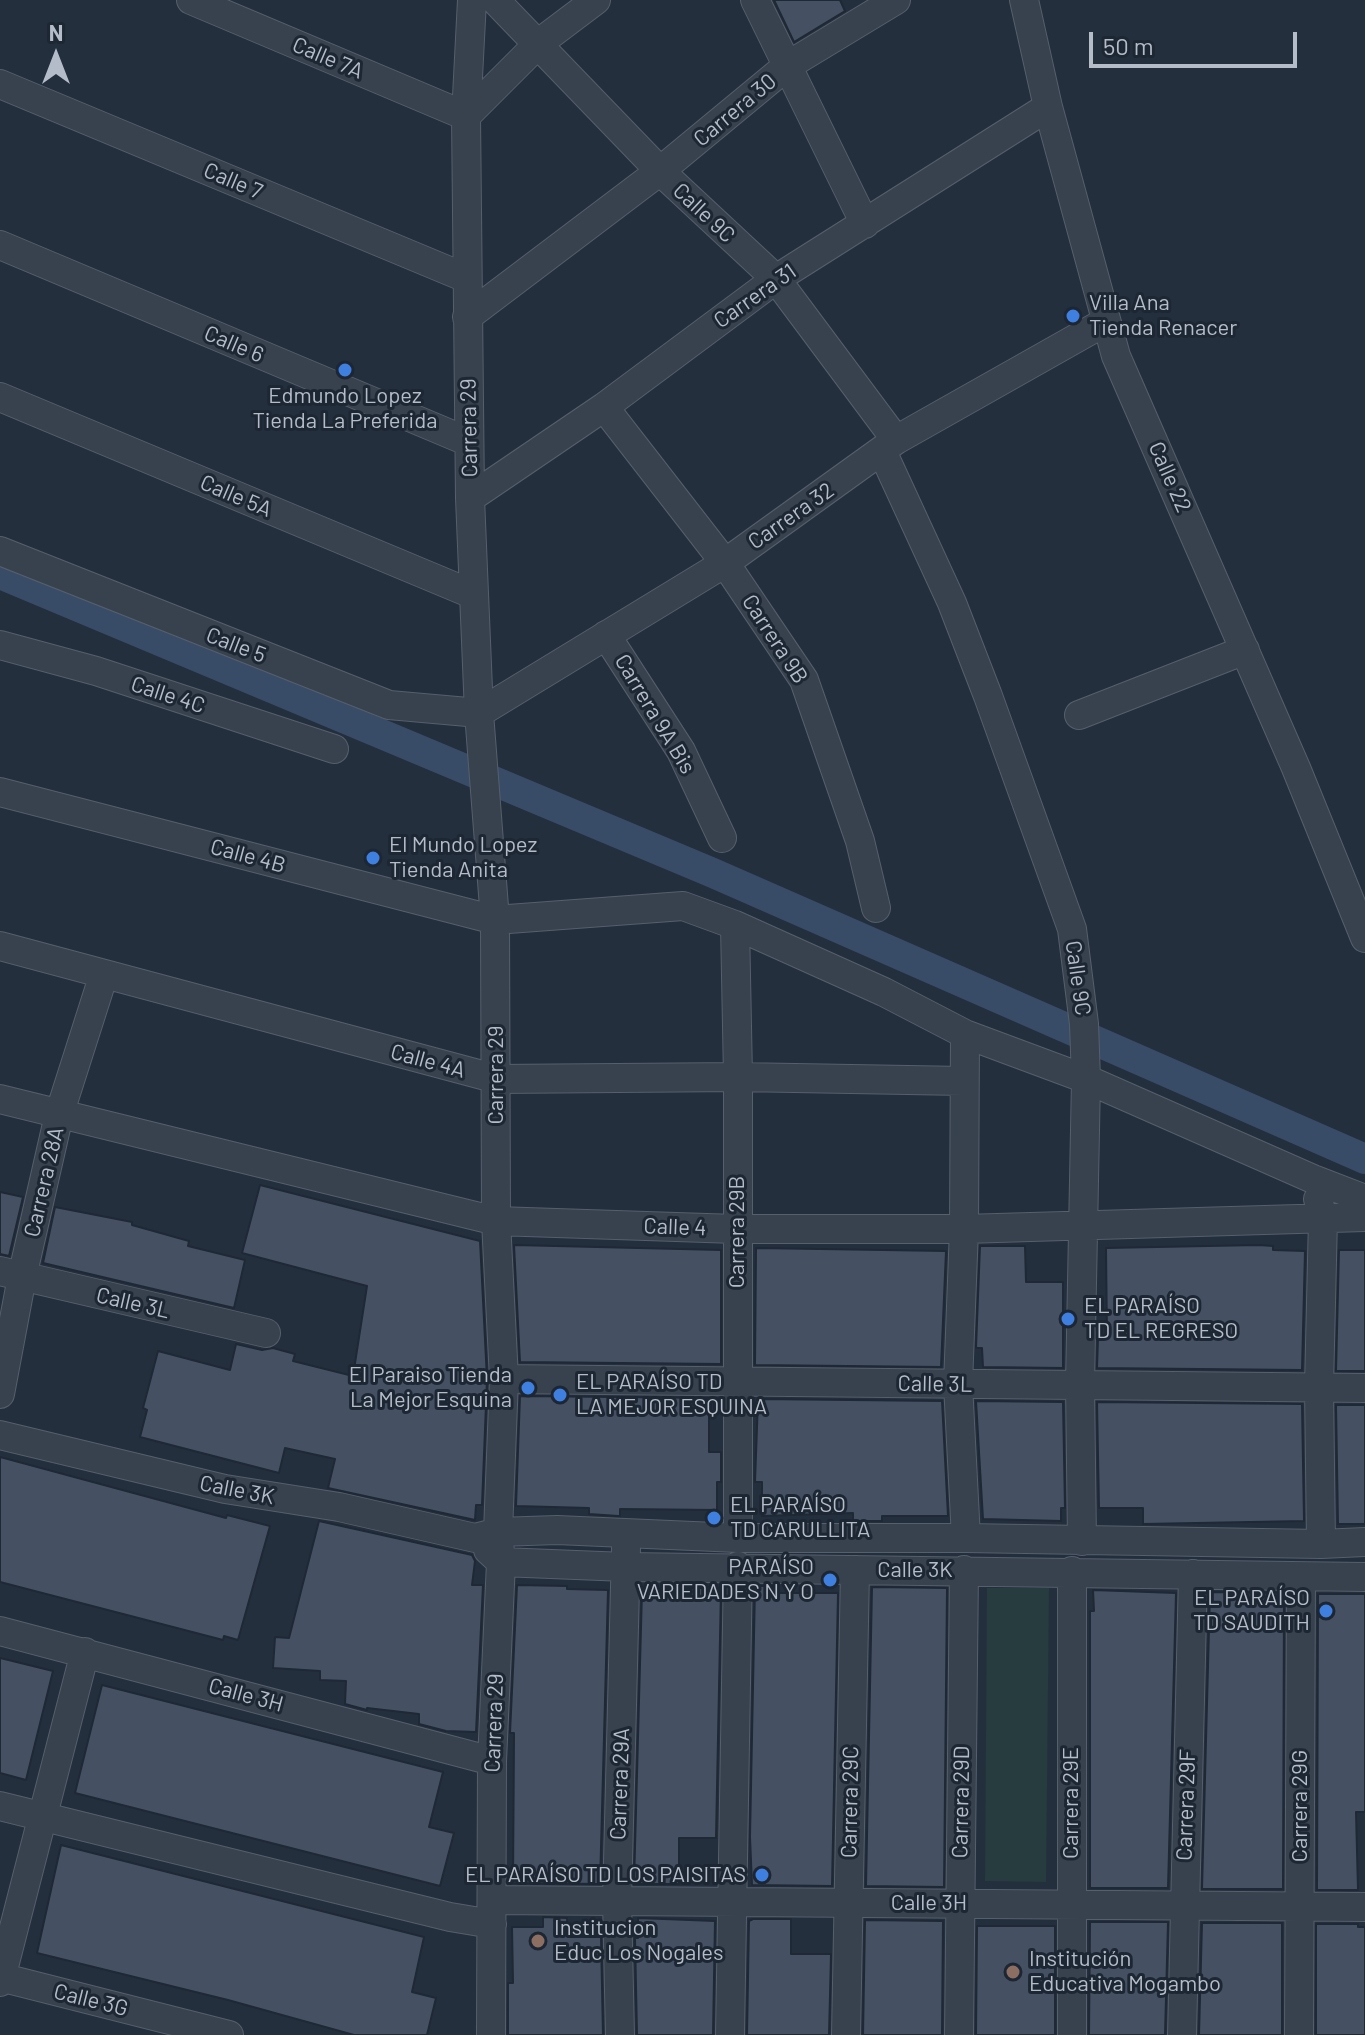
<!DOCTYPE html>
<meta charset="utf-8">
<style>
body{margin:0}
#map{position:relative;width:1365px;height:2035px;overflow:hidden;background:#242f3e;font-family:Barlow,sans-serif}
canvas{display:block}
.north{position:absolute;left:16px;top:16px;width:80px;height:80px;-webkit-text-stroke:6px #1d2633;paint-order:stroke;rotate:0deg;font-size:22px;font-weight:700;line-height:32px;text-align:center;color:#b4bcc9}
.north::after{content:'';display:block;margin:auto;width:28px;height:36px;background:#b4bcc9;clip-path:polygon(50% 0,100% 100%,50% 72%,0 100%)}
.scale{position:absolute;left:1089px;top:32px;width:208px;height:36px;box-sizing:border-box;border:4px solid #b4bcc9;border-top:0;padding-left:10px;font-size:24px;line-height:28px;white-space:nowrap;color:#b4bcc9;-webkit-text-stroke:6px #1d2633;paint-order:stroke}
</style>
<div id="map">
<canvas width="1365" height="2035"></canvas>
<div class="north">N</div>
<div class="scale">50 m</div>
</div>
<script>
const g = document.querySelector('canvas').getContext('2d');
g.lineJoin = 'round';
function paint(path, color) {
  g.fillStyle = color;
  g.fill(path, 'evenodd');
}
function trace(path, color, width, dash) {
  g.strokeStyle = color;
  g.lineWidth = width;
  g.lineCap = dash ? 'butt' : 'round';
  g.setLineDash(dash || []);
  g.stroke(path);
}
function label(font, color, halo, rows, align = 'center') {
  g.font = font + ' Barlow,sans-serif';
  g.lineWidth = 6;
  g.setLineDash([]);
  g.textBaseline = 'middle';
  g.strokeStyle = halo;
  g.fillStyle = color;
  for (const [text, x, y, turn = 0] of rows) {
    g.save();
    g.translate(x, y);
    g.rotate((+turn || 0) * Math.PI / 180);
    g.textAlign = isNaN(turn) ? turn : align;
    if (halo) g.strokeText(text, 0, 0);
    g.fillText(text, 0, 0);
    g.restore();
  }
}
const green = new Path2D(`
 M 987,1588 L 1049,1588 L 1046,1882 L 985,1881 Z`);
const canal = new Path2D(`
 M 0,574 L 713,873 L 1365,1159`);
const building = new Path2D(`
 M 774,0 L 840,0 L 845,11 L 794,42 Z
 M 260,1185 L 480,1241 L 487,1379 L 482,1505 L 476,1505 L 475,1520 L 328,1488 L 335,1459 L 285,1448 L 279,1473 L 140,1437 L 147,1410 L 143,1408 L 158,1351 L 230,1370 L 236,1344 L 262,1350 L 273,1348 L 295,1354 L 293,1361 L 353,1376 L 367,1286 L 242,1253 Z
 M 0,1192 L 23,1197 L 9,1256 L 0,1254 Z
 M 55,1207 L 132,1222 L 132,1225 L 189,1241 L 188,1246 L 245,1260 L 234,1308 L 43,1263 Z
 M 514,1245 L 721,1250 L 721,1364 L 520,1362 Z
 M 1259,1245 L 1273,1246 L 1273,1250 L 1305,1251 L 1302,1370 L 1097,1368 L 1098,1338 L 1107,1338 L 1106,1248 Z
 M 980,1246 L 1025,1246 L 1026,1282 L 1063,1282 L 1063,1368 L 983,1367 L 982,1348 L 976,1348 Z
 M 756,1248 L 946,1251 L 941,1367 L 755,1365 Z
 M 1339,1250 L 1365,1250 L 1365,1371 L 1336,1371 Z
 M 520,1396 L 709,1398 L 709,1452 L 721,1452 L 721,1482 L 717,1482 L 717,1510 L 620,1509 L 620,1516 L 618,1516 L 589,1514 L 589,1508 L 516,1506 Z
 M 758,1399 L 942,1401 L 948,1516 L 882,1516 L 882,1521 L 853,1521 L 853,1513 L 762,1516 L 762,1482 L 755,1482 Z
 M 976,1401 L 1063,1402 L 1065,1508 L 1061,1508 L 1061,1521 L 983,1519 Z
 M 1097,1402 L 1302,1404 L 1304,1521 L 1143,1524 L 1143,1508 L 1099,1508 Z
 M 1336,1405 L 1365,1405 L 1365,1524 L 1338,1524 Z
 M 0,1457 L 226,1518 L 227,1515 L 270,1526 L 238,1640 L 224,1636 L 223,1640 L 0,1582 Z
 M 319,1521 L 472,1555 L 475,1561 L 472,1585 L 483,1585 L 476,1732 L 446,1731 L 419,1724 L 419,1714 L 367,1708 L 367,1710 L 345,1704 L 346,1681 L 320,1680 L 320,1671 L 273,1668 L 275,1637 L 289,1638 Z
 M 517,1585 L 567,1586 L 567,1589 L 608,1590 L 600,1884 L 513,1883 L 514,1733 L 510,1733 Z
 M 755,1586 L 775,1586 L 775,1593 L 838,1593 L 832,1886 L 752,1885 L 750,1837 Z
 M 872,1587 L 947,1588 L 944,1887 L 866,1886 Z
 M 684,1588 L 721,1588 L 716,1838 L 679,1838 L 679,1884 L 634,1884 L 642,1591 L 684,1592 Z
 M 1093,1590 L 1176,1593 L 1168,1888 L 1090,1888 L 1090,1611 L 1094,1611 Z
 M 1210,1592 L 1284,1593 L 1283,1889 L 1202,1889 Z
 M 1318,1594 L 1365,1594 L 1365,1812 L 1356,1812 L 1358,1890 L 1317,1890 Z
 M 0,1658 L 53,1671 L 26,1780 L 0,1773 Z
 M 102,1685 L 443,1772 L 429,1827 L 454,1833 L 440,1886 L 75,1793 Z
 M 61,1845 L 424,1937 L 412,1992 L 436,1998 L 427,2035 L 354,2035 L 228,2000 L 37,1953 Z
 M 543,1917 L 567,1918 L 568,1937 L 601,1937 L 603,2035 L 508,2035 L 508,1983 L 513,1983 L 512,1927 L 543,1927 Z
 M 638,1918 L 715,1921 L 713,2035 L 637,2035 L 635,1938 L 638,1938 Z
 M 753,1919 L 791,1919 L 791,1954 L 831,1954 L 829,2035 L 747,2035 L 749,1921 Z
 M 865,1920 L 943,1921 L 942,2035 L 863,2035 Z
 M 1090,1922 L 1168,1922 L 1165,2035 L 1089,2035 Z
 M 1202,1923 L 1282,1923 L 1282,2035 L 1199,2035 Z
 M 1316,1924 L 1358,1924 L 1358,1927 L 1365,1927 L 1365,2035 L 1316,2035 Z
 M 977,1926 L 1055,1926 L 1055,2035 L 976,2035 Z`);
const minor = new Path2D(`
 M 191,0 L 466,116 L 539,43 L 596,0
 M 472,0 L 466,116 L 470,498 L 479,713 L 495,920 L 496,1221 L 504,1379 L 498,1532 L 501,1562 L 492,1761 L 491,2035
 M 495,0 L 660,171 L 776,279 L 896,440
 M 755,0 L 865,224
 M 1024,0 L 1048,107 L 1116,356 L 1296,768 L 1365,938
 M 0,84 L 466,278
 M 0,245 L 469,442
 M 467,317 L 660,171 L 787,66 L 896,0
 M 0,397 L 472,594
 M 604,407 L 725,563 L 804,680 L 860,841 L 876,908
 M 882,451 L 952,603 L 988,696 L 1072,929 L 1084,1024 L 1086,1079 L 1080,1385 L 1082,1541
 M 470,498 L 604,407 L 776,279 L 1048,107
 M 0,551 L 389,705 L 479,713 L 725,563 L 896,440 L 1105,322
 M 606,635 L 681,751 L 722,838
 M 0,645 L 96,671 L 334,749
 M 1079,715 L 1245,650
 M 0,792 L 495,920 L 683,906 L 735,925 L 884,992 L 965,1034 L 1086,1079 L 1313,1179 L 1365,1199
 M 735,925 L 738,1077 L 738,1538
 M 0,946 L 497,1079 L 738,1077 L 964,1081
 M 965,1034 L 964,1229 L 958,1384 L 966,1538
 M 0,1099 L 496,1221 L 736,1229 L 964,1229 L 1365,1217
 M 1318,1199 L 1323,1218 L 1319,1387 L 1321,1544
 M 0,1271 L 266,1333
 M 504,1379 L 1365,1388
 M 0,1394 L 22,1277 L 59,1115 L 104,974
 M 0,1435 L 225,1489 L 339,1507 L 475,1538 L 498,1532 L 557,1530 L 738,1538 L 966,1538 L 1321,1544 L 1365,1542
 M 488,1550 L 501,1562 L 626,1567 L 1365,1577
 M 1072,1571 L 1072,2035
 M 0,1631 L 492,1761
 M 0,1806 L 450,1917 L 492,1924
 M 493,1900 L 1365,1907
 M 0,1977 L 229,2035
 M 0,1982 L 85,1652
 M 620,2035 L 617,1901 L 626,1548
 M 730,2035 L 738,1566
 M 846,2035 L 855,1570
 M 959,2035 L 964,1570
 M 1182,2035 L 1193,1574
 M 1299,2035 L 1301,1578`);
const markers = [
 [1073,316,8,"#3f7fe0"],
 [345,370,8,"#3f7fe0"],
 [373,858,8,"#3f7fe0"],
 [1068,1319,8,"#3f7fe0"],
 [528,1388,8,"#3f7fe0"],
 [560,1395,8,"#3f7fe0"],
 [714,1518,8,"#3f7fe0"],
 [830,1580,8,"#3f7fe0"],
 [1326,1611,8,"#3f7fe0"],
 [762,1875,8,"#3f7fe0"],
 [538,1941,8,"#8d6e63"],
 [1013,1972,8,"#8d6e63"]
];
const streetNames = [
 ["Calle 7A",328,58,23],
 ["Carrera 30",735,110,-40],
 ["Calle 7",233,181,23],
 ["Calle 9C",704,213,43],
 ["Carrera 31",755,296,-35],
 ["Calle 6",234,344,23],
 ["Carrera 29",469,428,-91],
 ["Calle 22",1170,477,66],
 ["Calle 5A",236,496,23],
 ["Carrera 32",791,516,-35],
 ["Carrera 9B",775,639,57],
 ["Calle 5",236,645,21],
 ["Calle 4C",168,695,18],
 ["Carrera 9A Bis",655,714,59],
 ["Calle 4B",248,856,15],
 ["Calle 9C",1078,978,82],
 ["Calle 4A",428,1061,15],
 ["Carrera 29",496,1075,-90],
 ["Carrera 28A",44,1182,-77],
 ["Calle 4",675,1227,2],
 ["Carrera 29B",737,1232,-90],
 ["Calle 3L",133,1303,13],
 ["Calle 3L",935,1384,1],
 ["Calle 3K",237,1490,11],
 ["Calle 3K",915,1570],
 ["Calle 3H",246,1695,15],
 ["Carrera 29",494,1723,-88],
 ["Carrera 29A",620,1784,-88],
 ["Carrera 29C",850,1802,-89],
 ["Carrera 29D",961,1802,-89],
 ["Carrera 29E",1071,1803,-90],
 ["Carrera 29F",1186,1805,-88],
 ["Carrera 29G",1300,1806,-90],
 ["Calle 3H",929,1903],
 ["Calle 3G",91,2000,14]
];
const poiNames = [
 ["Villa Ana",1089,303],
 ["Tienda Renacer",1089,328],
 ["Edmundo Lopez",345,396,"center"],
 ["Tienda La Preferida",345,421,"center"],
 ["El Mundo Lopez",389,845],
 ["Tienda Anita",389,870],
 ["EL PARAÍSO",1084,1306],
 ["TD EL REGRESO",1084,1331],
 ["El Paraiso Tienda",512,1375,"right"],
 ["La Mejor Esquina",512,1400,"right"],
 ["EL PARAÍSO TD",576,1382],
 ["LA MEJOR ESQUINA",576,1407],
 ["EL PARAÍSO",730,1505],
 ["TD CARULLITA",730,1530],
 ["PARAÍSO",814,1567,"right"],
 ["VARIEDADES N Y O",814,1592,"right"],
 ["EL PARAÍSO",1310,1598,"right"],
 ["TD SAUDITH",1310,1623,"right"],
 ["EL PARAÍSO TD LOS PAISITAS",746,1875,"right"],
 ["Institucion",554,1928],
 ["Educ Los Nogales",554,1953],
 ["Institución",1029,1959],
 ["Educativa Mogambo",1029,1984]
];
paint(green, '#263c3f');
trace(canal, '#394c67', 30);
paint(building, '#455162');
trace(building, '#1f2835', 2);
trace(minor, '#565f6c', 30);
trace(minor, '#38414e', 28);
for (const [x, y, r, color] of markers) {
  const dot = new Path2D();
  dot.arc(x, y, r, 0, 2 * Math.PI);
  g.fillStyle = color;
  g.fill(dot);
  trace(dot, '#1d2633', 3);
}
label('22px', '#b4bcc9', '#1d2633', streetNames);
label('22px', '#b4bcc9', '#1d2633', poiNames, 'left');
</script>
